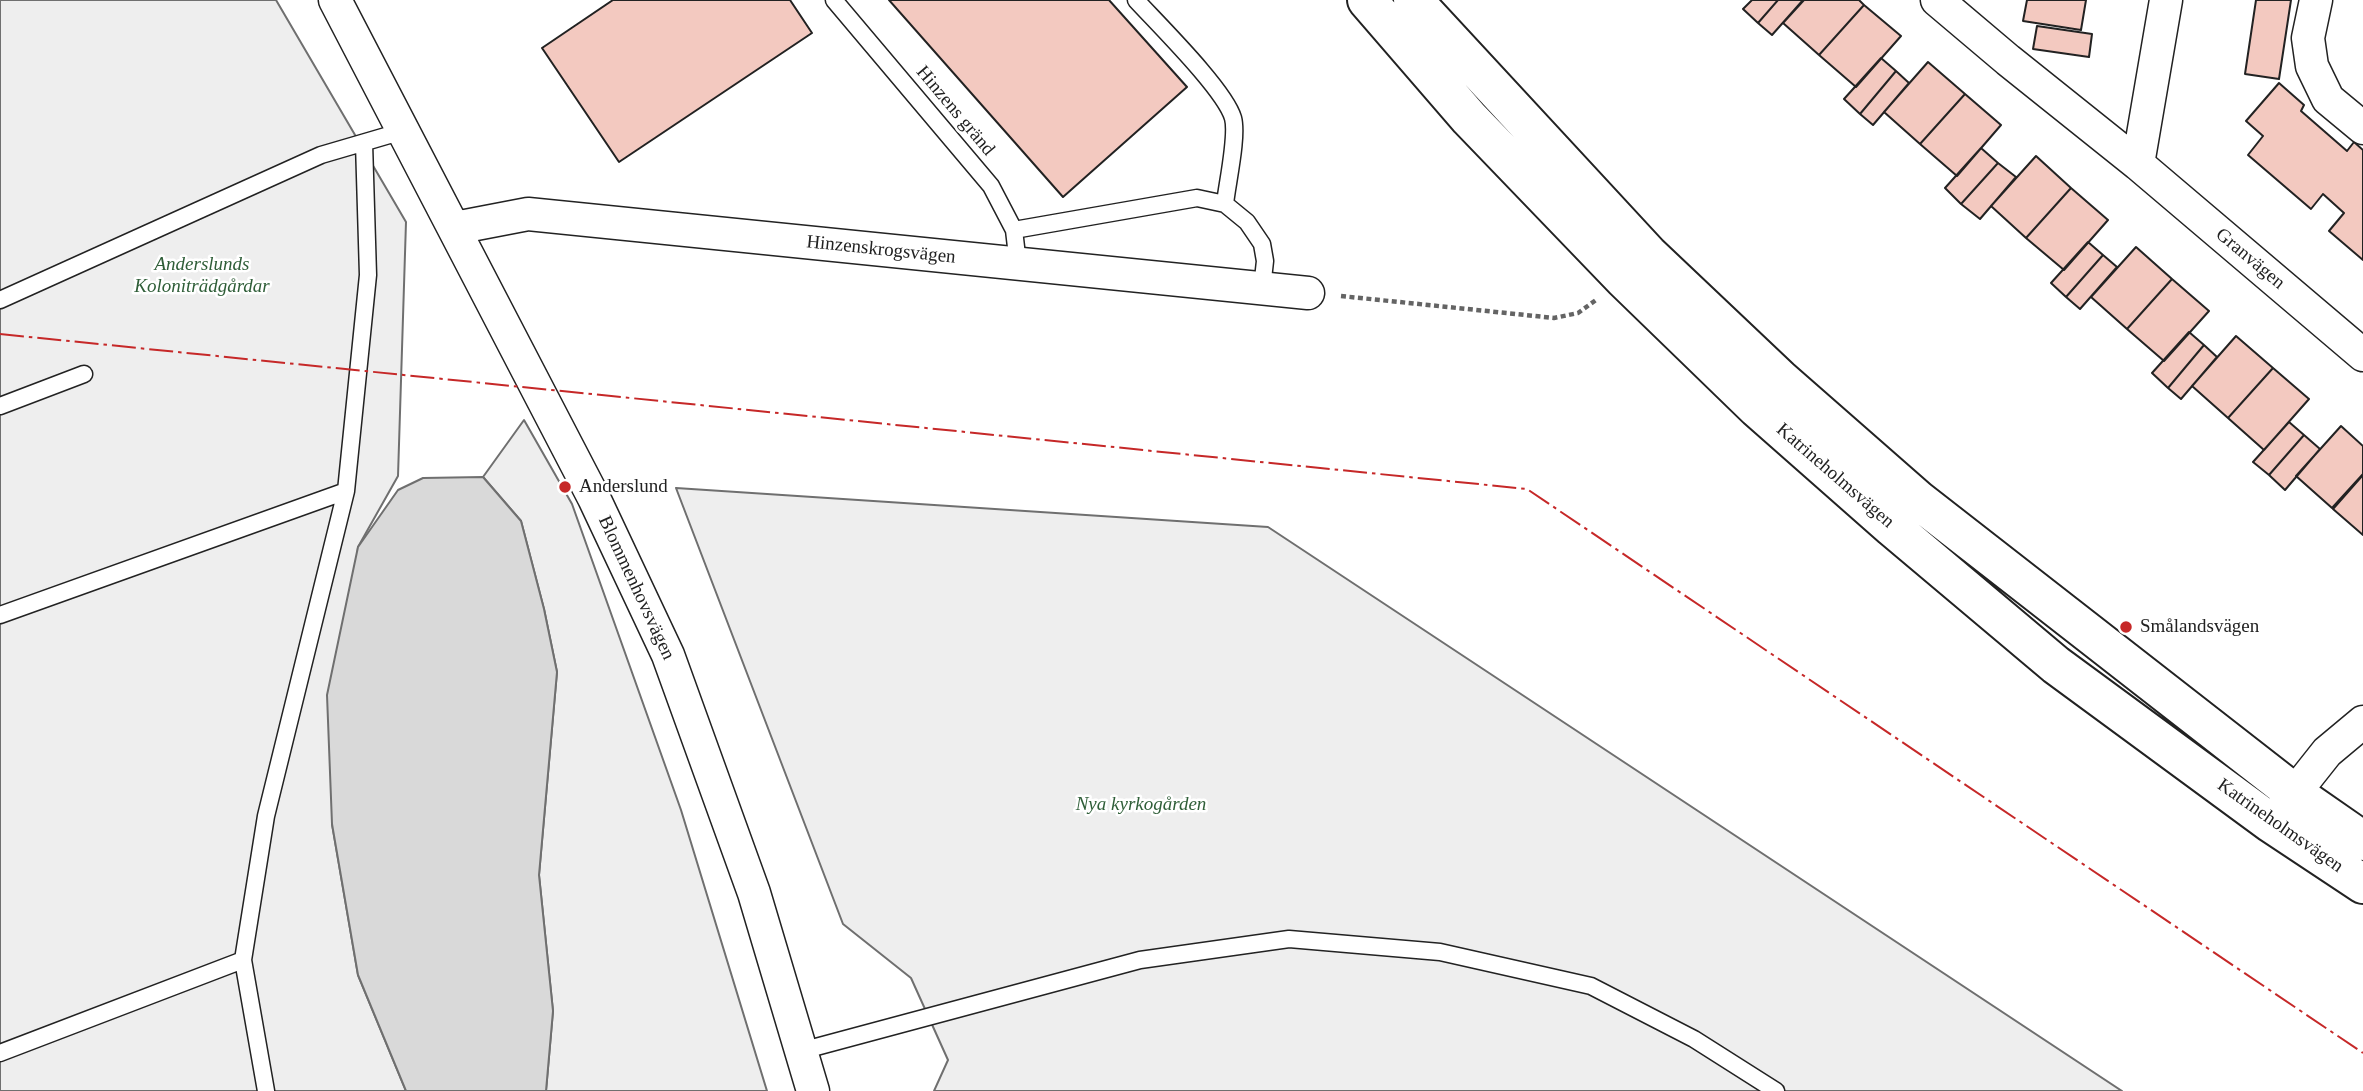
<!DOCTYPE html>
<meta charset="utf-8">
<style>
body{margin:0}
canvas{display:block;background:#fff}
</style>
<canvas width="2363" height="1091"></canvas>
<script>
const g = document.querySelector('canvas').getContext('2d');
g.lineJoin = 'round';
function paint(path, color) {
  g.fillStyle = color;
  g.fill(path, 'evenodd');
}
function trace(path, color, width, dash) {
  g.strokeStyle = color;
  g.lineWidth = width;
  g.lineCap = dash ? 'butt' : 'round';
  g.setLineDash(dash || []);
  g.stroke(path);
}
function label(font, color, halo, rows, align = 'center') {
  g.font = font + ' "Times New Roman",serif';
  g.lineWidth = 5;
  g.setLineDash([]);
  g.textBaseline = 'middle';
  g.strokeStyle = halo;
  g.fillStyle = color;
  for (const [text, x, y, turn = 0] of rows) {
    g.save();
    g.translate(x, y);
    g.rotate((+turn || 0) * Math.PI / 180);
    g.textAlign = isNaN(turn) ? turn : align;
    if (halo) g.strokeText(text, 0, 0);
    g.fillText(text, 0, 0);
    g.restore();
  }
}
const green = new Path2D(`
 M 0,0 L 276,0 L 406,222 L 398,476 L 358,547 L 332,824 L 358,975 L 406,1091 L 0,1091 Z
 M 524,420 L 572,504 L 681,810 L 767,1091 L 546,1091 L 553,1011 L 539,875 L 557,672 L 544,609 L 521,521 L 483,477 Z
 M 676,488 L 1268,527 L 2122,1091 L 934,1091 L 948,1060 L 911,978 L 843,924 Z`);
const water = new Path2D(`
 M 483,477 L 521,521 L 544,609 L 557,672 L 539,875 L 553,1011 L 546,1091 L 406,1091 L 358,975 L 332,824 L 327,695 L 358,547 L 398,490 L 423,478 Z`);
const building = new Path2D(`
 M 613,0 L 790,0 L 812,33 L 619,162 L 542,48 Z
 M 889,0 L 1109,0 L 1187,87 L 1063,197 Z
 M 1752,0 L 1778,0 L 1758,23 L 1743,9 Z
 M 1778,0 L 1803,0 L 1772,35 L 1758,23 Z
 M 1804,0 L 1859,0 L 1864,5 L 1819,55 L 1783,23 Z
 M 2027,0 L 2086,0 L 2081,30 L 2023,21 Z
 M 2256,0 L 2291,0 L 2279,79 L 2245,74 Z
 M 1864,5 L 1901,36 L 1856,87 L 1819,55 Z
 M 2037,26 L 2092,34 L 2089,57 L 2033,49 Z
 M 1881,58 L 1896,71 L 1860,114 L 1844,99 Z
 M 1928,62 L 1965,94 L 1920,144 L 1884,112 Z
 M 1896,71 L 1909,83 L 1873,125 L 1860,114 Z
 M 2279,83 L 2304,105 L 2301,111 L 2347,151 L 2354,142 L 2363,150 L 2363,260 L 2329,231 L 2344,213 L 2323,194 L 2311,209 L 2248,155 L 2263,136 L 2246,121 Z
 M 1965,94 L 2001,125 L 1957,176 L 1920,144 Z
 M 1981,148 L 1998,163 L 1961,204 L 1945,188 Z
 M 2036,156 L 2071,188 L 2026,238 L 1991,206 Z
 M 1998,163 L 2016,177 L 1980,219 L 1961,204 Z
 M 2071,188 L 2108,220 L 2064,270 L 2026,238 Z
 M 2088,242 L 2103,255 L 2066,297 L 2051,283 Z
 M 2136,247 L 2172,279 L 2127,329 L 2091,297 Z
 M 2103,255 L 2117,267 L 2080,309 L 2066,297 Z
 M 2172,279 L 2209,311 L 2164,361 L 2127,329 Z
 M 2189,332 L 2204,345 L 2168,388 L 2152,373 Z
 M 2236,336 L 2273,368 L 2228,418 L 2192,386 Z
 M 2204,345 L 2217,357 L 2181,399 L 2168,388 Z
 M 2273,368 L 2309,399 L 2264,450 L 2228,418 Z
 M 2289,422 L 2304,435 L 2269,475 L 2253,462 Z
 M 2341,426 L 2363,446 L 2363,474 L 2332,508 L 2296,476 Z
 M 2304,435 L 2320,449 L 2285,490 L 2269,475 Z
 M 2363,475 L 2363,535 L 2333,509 Z`);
const path = new Path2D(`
 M 1341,296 L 1554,318 L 1578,313 L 1596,300`);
const lane = new Path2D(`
 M 834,0 L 991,186 L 1014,230 L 1018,264
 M 1136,0 C 1158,24 1225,90 1233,118 C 1238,136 1227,184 1225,204
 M 1014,230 L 1197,198 L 1225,204 L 1247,222 L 1262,244 L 1265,261 L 1262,288
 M 0,300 L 321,155 L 403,131
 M 0,406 L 84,374
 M 0,615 L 346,491
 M 801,1051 L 1140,960 L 1289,939 L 1440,952 L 1591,986 L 1694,1039 L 1776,1091
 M 0,1053 L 243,960
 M 266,1091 L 243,960 L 266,816 L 346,491 L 368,275 L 364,143`);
const street = new Path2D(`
 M 335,0 L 594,498 L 668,655 L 754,893 L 813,1091
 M 1937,0 L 2008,60 L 2138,164
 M 2166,0 L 2138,164 L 2363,355
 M 2316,0 L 2308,38 L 2312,66 L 2328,99 L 2363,128
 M 455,228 L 528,214 L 1308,293
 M 2281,810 L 2327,752 L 2363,722`);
const primary = new Path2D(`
 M 1367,0 L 1469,118 L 1624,279 L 1757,408 L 1892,527 L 2056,665 L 2271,823 L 2363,884
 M 1413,0 L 1648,254 L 1780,379 L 1918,500 L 2294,793 L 2363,841`);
const power = new Path2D(`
 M 0,334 L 1527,489 L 2363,1053`);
const markers = [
 [565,487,7,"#c62828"],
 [2126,627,7,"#c62828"]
];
const streetNames = [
 ["Hinzens gränd",955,111,50],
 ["Hinzenskrogsvägen",881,250,6],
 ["Granvägen",2250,259,40],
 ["Katrineholmsvägen",1835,476,41],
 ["Blommenhovsvägen",636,588,65],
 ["Katrineholmsvägen",2280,826,35]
];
const parkNames = [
 ["Anderslunds",202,265],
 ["Koloniträdgårdar",202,287],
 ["Nya kyrkogården",1141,805]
];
const poiNames = [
 ["Anderslund",579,487],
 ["Smålandsvägen",2140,627]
];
paint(green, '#eee');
trace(green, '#6f6f6f', 2);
paint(water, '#d9d9d9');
trace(water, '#6f6f6f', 2);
paint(building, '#f3c9c0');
trace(building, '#222', 2);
trace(lane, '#222', 19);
trace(street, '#222', 35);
trace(primary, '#222', 42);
trace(path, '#646464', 4.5, [5, 3.5]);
trace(lane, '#fff', 16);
trace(street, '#fff', 32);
trace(primary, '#fff', 38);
trace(power, '#c62828', 2, [24, 5, 3.5, 5]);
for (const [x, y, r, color] of markers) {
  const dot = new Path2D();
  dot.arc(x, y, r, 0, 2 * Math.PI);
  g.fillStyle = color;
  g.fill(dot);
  trace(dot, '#fff', 2.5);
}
label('19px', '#222', '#fff', streetNames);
label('italic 19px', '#2f5e38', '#fff', parkNames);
label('19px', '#222', '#fff', poiNames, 'left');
</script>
